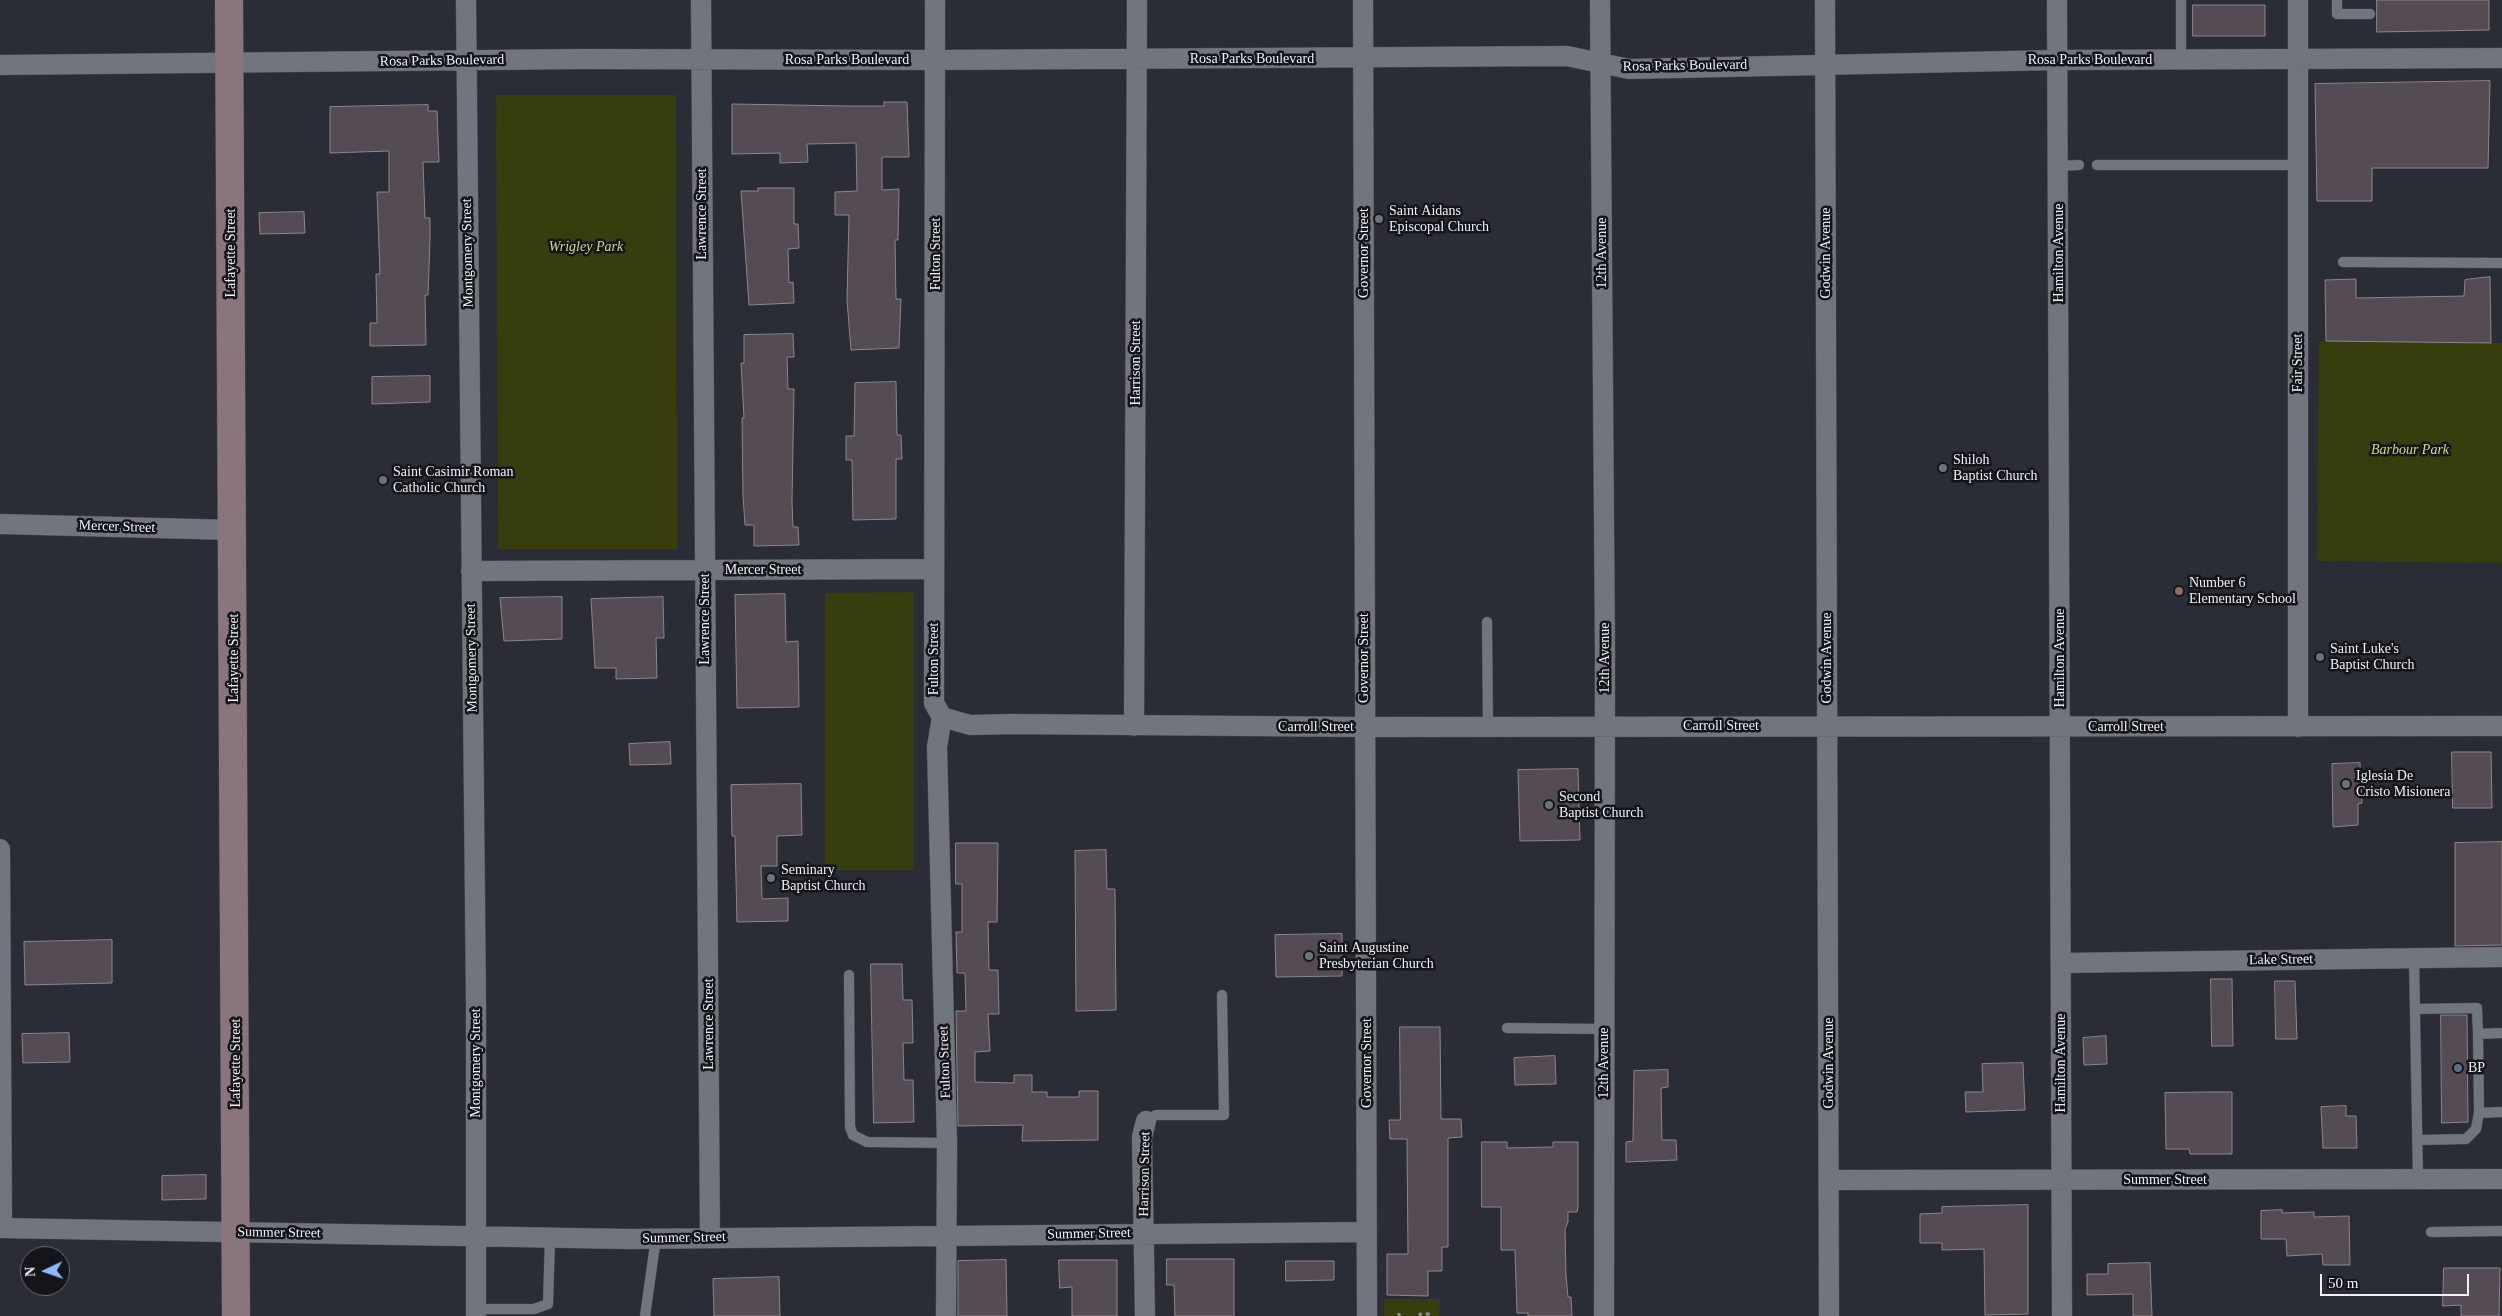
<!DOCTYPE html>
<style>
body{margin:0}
#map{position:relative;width:2502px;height:1316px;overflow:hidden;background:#2a2d35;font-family:"Times New Roman",serif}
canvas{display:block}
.north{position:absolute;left:20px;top:1246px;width:50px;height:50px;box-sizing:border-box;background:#141519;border:1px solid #6b6d71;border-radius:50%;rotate:267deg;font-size:14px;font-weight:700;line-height:20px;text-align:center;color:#eef0f5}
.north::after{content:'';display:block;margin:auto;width:18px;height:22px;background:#8bbafc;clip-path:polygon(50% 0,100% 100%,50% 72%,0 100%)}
.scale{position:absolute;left:2320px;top:1274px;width:149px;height:22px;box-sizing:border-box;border:2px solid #eef0f5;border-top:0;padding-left:6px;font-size:15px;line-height:18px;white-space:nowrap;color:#eef0f5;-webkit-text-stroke:4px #141519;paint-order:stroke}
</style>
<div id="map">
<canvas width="2502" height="1316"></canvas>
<div class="north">N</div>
<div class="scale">50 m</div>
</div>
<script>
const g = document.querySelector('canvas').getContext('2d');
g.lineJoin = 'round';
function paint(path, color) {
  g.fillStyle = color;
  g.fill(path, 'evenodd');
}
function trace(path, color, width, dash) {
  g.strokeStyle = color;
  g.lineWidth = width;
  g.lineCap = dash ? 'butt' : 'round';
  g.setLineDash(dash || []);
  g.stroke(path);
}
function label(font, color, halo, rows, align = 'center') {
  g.font = font + ' "Times New Roman",serif';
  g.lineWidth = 5;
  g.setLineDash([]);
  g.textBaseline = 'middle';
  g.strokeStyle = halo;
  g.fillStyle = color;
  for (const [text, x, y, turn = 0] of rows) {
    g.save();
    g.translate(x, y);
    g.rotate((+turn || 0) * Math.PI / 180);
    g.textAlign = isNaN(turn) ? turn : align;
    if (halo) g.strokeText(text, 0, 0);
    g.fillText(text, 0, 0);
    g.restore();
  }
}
const green = new Path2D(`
 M 496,95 L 676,95 L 677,549 L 498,549 Z
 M 2319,341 L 2502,343 L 2502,563 L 2317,561 Z
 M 914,592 L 914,870 L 825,870 L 825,593 Z
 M 1384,1299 L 1440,1299 L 1439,1316 L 1384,1316 Z`);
const building = new Path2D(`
 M 2377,0 L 2489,0 L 2489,30 L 2377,32 Z
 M 2193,5 L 2265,5 L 2265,36 L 2193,36 Z
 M 2490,81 L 2488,168 L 2372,168 L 2372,201 L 2317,201 L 2315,84 Z
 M 884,102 L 907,102 L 909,157 L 882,157 L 882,190 L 899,189 L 898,240 L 895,240 L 896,299 L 901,299 L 899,348 L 851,350 L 847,300 L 849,215 L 835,215 L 835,192 L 857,191 L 856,143 L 807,144 L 808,162 L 780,163 L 780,153 L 732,154 L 732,104 L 849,106 L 884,106 Z
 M 428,105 L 428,111 L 437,111 L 439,162 L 423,162 L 425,218 L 430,218 L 430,240 L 428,295 L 425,295 L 426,345 L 370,346 L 370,323 L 377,323 L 376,274 L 380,274 L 377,192 L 389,192 L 389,151 L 330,153 L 330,107 Z
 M 758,188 L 794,188 L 794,224 L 798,224 L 799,248 L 788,249 L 789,283 L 793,282 L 794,303 L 749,305 L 741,191 L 758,191 Z
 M 304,212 L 305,233 L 260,234 L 259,213 Z
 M 2490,277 L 2491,343 L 2326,341 L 2325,280 L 2356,279 L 2356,298 L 2464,296 L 2465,280 Z
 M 793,334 L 794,357 L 787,357 L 788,389 L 794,389 L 792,501 L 793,527 L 798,527 L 799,545 L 754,546 L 754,525 L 745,525 L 743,496 L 742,418 L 744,418 L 741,363 L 744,363 L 744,335 Z
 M 430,376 L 430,402 L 372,404 L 372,377 Z
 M 896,382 L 897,435 L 901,435 L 902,459 L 896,459 L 896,519 L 853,520 L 852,460 L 846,460 L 846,436 L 854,436 L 855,383 Z
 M 785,594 L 786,642 L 798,641 L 799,707 L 737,708 L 735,595 Z
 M 562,597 L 562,639 L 504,641 L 500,598 Z
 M 663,597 L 664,638 L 656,638 L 657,678 L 616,679 L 616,668 L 595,668 L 591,599 Z
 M 670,742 L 671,764 L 630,765 L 629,744 Z
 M 2452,752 L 2491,752 L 2492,808 L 2453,808 Z
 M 2360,763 L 2362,803 L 2358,804 L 2358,825 L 2333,827 L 2332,764 Z
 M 1578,769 L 1580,840 L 1520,841 L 1518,770 Z
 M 801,784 L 802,835 L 777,836 L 777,866 L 761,866 L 762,899 L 788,898 L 788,921 L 737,922 L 735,836 L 732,836 L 731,785 Z
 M 2502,842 L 2502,945 L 2455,946 L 2455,843 Z
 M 956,843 L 998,843 L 997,922 L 988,922 L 989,970 L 998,970 L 999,1014 L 988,1014 L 990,1051 L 975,1052 L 975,1082 L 1014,1083 L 1014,1075 L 1032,1075 L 1032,1092 L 1047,1092 L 1047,1097 L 1079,1097 L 1079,1091 L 1098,1091 L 1098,1140 L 1022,1141 L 1023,1125 L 958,1126 L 956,1011 L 966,1011 L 965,973 L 957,973 L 956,932 L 962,932 L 962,884 L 956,884 Z
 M 1106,850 L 1107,889 L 1115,889 L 1116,1010 L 1076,1011 L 1075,851 Z
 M 1342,934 L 1342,976 L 1276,977 L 1275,935 Z
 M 112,940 L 112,983 L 25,985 L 24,942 Z
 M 871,964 L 902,964 L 903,1000 L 912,1000 L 913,1043 L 903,1043 L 904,1080 L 913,1080 L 914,1122 L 874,1123 Z
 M 2211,979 L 2232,979 L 2233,1046 L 2212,1046 Z
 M 2275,981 L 2295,981 L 2297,1039 L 2276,1039 Z
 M 2441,1015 L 2467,1015 L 2468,1122 L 2442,1123 Z
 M 1400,1027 L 1440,1027 L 1441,1119 L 1461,1119 L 1462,1137 L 1448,1138 L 1448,1247 L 1442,1247 L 1442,1271 L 1428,1271 L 1428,1296 L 1387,1295 L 1387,1254 L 1408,1254 L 1407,1139 L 1390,1139 L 1389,1120 L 1400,1120 Z
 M 69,1033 L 70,1062 L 23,1063 L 22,1034 Z
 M 2106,1036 L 2107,1064 L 2084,1065 L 2083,1038 Z
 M 1555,1056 L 1556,1084 L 1515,1085 L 1514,1058 Z
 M 2023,1063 L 2025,1110 L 1966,1112 L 1965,1092 L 1983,1092 L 1982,1064 Z
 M 1668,1070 L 1668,1087 L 1661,1088 L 1662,1140 L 1676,1140 L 1677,1160 L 1626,1162 L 1626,1142 L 1633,1141 L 1634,1071 Z
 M 2208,1092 L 2232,1092 L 2232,1154 L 2190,1154 L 2189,1149 L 2166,1149 L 2165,1093 Z
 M 2346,1106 L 2346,1116 L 2356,1116 L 2357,1148 L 2323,1148 L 2321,1107 Z
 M 1482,1142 L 1507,1142 L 1507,1148 L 1553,1147 L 1553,1142 L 1578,1142 L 1578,1207 L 1577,1212 L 1568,1212 L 1568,1222 L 1565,1229 L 1566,1275 L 1568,1297 L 1571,1297 L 1572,1316 L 1528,1316 L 1528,1313 L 1517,1313 L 1515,1250 L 1501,1250 L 1501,1207 L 1482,1207 Z
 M 206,1175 L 206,1199 L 162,1200 L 162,1176 Z
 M 2028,1205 L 2028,1314 L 1985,1315 L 1984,1249 L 1942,1250 L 1942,1243 L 1920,1243 L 1920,1214 L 1942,1213 L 1942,1207 Z
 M 2282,1210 L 2282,1213 L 2314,1212 L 2314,1217 L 2349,1216 L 2350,1265 L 2323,1265 L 2322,1254 L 2287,1256 L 2286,1239 L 2261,1239 L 2261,1211 Z
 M 1167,1259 L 1234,1259 L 1234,1316 L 1175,1316 L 1174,1285 L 1167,1285 Z
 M 1006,1260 L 1007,1316 L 958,1316 L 958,1261 Z
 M 1059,1260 L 1117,1260 L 1117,1316 L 1072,1316 L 1072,1287 L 1060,1288 Z
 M 1286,1261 L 1334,1261 L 1334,1280 L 1286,1281 Z
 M 2150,1263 L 2152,1316 L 2133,1316 L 2133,1294 L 2087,1295 L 2087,1274 L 2108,1274 L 2108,1264 Z
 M 2444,1268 L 2500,1268 L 2499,1316 L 2461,1316 L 2461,1305 L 2443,1306 Z
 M 779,1277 L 780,1316 L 714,1316 L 713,1279 Z`);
const path = new Path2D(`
 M 1399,1313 L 1399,1316
 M 1421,1316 L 1420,1314 L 1430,1314 L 1430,1316`);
const lane = new Path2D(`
 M 2181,0 L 2181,60
 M 2337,0 L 2337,14 L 2370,14
 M 2097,165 L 2298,165
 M 2058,166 L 2079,165
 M 2343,262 L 2502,263
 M 1487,622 L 1488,727
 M 2414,958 L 2418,1179
 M 849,975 L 850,1127 L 853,1135 L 867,1142 L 947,1143
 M 2415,1009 L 2477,1008 L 2478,1034
 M 1507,1028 L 1604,1029
 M 2502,1033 L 2478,1034 L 2479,1113 L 2502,1112
 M 1146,1121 L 1156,1115 L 1224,1115 L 1222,995
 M 2417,1140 L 2466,1139 L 2476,1129 L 2479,1113
 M 2431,1232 L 2502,1231
 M 476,1309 L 534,1309 L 548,1304 L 550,1237
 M 645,1316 L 656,1238`);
const street = new Path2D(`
 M 466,0 L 476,1003 L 476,1316
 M 701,0 L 710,1238
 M 935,0 L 934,703 L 942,717 L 937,747 L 947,1143 L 946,1316
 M 1363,0 L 1367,1316
 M 1600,0 L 1605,651 L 1604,1316
 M 1825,0 L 1829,1316
 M 2057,0 L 2062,1316
 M 2298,0 L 2298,727
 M 0,65 L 583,59 L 935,60 L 1567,56 L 1629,69 L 2057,60 L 2502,58
 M 0,524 L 233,530
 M 471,571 L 934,569
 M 942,717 L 970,725 L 1010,724 L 1364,727 L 2502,726
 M 1134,726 L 1137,0
 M 0,849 L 2,1228
 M 2061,963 L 2502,957
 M 1829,1180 L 2502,1179
 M 0,1228 L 628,1239 L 1367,1232
 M 1145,1316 L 1142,1137 L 1146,1121`);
const secondary = new Path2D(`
 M 229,0 L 236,1316`);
const markers = [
 [1379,219,5,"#6b7280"],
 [1943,468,5,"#6b7280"],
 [383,480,5,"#6b7280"],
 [2179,591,5,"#8d6e63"],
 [2320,657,5,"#6b7280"],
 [2346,784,5,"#6b7280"],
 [1549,805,5,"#6b7280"],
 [771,878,5,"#6b7280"],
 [1309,956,5,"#6b7280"],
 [2458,1068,5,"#5c6f8a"]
];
const streetNames = [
 ["Rosa Parks Boulevard",1252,59],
 ["Rosa Parks Boulevard",847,60],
 ["Rosa Parks Boulevard",2090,60],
 ["Rosa Parks Boulevard",442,61,-1],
 ["Rosa Parks Boulevard",1685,66,-1],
 ["Lawrence Street",702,214,-90],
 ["Lafayette Street",231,253,-90],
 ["Montgomery Street",468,253,-91],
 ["Governor Street",1364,253,-90],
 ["12th Avenue",1602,253,-90],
 ["Godwin Avenue",1826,253,-90],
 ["Hamilton Avenue",2059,253,-90],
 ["Fulton Street",936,254,-90],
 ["Harrison Street",1136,363,-90],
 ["Fair Street",2298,363,-90],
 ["Mercer Street",117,527,2],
 ["Mercer Street",763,570],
 ["Lawrence Street",705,619,-90],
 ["Lafayette Street",234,658,-90],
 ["Montgomery Street",472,658,-91],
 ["Governor Street",1364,658,-90],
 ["12th Avenue",1605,658,-90],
 ["Godwin Avenue",1827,658,-90],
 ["Hamilton Avenue",2060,658,-90],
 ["Fulton Street",934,659,-90],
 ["Carroll Street",1721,726],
 ["Carroll Street",1316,727],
 ["Carroll Street",2126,727],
 ["Lake Street",2281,960,-1],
 ["Lawrence Street",709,1024,-90],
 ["Fulton Street",945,1062,-92],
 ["Lafayette Street",236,1063,-90],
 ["Montgomery Street",476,1063,-90],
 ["Governor Street",1367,1063,-90],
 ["12th Avenue",1604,1063,-90],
 ["Godwin Avenue",1829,1063,-90],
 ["Hamilton Avenue",2061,1063,-90],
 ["Harrison Street",1145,1174,-89],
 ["Summer Street",2165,1180],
 ["Summer Street",279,1233,1],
 ["Summer Street",1089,1234,-1],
 ["Summer Street",684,1238,-1]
];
const poiNames = [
 ["Saint Aidans",1389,211],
 ["Episcopal Church",1389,227],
 ["Shiloh",1953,460],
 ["Baptist Church",1953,476],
 ["Saint Casimir Roman",393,472],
 ["Catholic Church",393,488],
 ["Number 6",2189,583],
 ["Elementary School",2189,599],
 ["Saint Luke's",2330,649],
 ["Baptist Church",2330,665],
 ["Iglesia De",2356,776],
 ["Cristo Misionera",2356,792],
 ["Second",1559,797],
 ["Baptist Church",1559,813],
 ["Seminary",781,870],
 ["Baptist Church",781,886],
 ["Saint Augustine",1319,948],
 ["Presbyterian Church",1319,964],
 ["BP",2468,1068]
];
const parkNames = [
 ["Wrigley Park",586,247],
 ["Barbour Park",2410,450]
];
paint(green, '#383d0d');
paint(building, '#544c52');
trace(building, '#8e858b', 1);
trace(lane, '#474a50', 11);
trace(street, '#474a50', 21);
trace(secondary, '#474a50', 29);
trace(path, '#8d9096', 3, [4, 4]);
trace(lane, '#71757e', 10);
trace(street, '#71757e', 20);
trace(secondary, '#8b757d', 28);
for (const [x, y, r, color] of markers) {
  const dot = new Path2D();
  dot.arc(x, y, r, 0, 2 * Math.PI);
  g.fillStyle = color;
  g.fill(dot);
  trace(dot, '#141519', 2);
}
label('14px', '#eef0f5', '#141519', streetNames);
label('14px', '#eef0f5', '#141519', poiNames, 'left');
label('italic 14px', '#cfdd7c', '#141519', parkNames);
</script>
